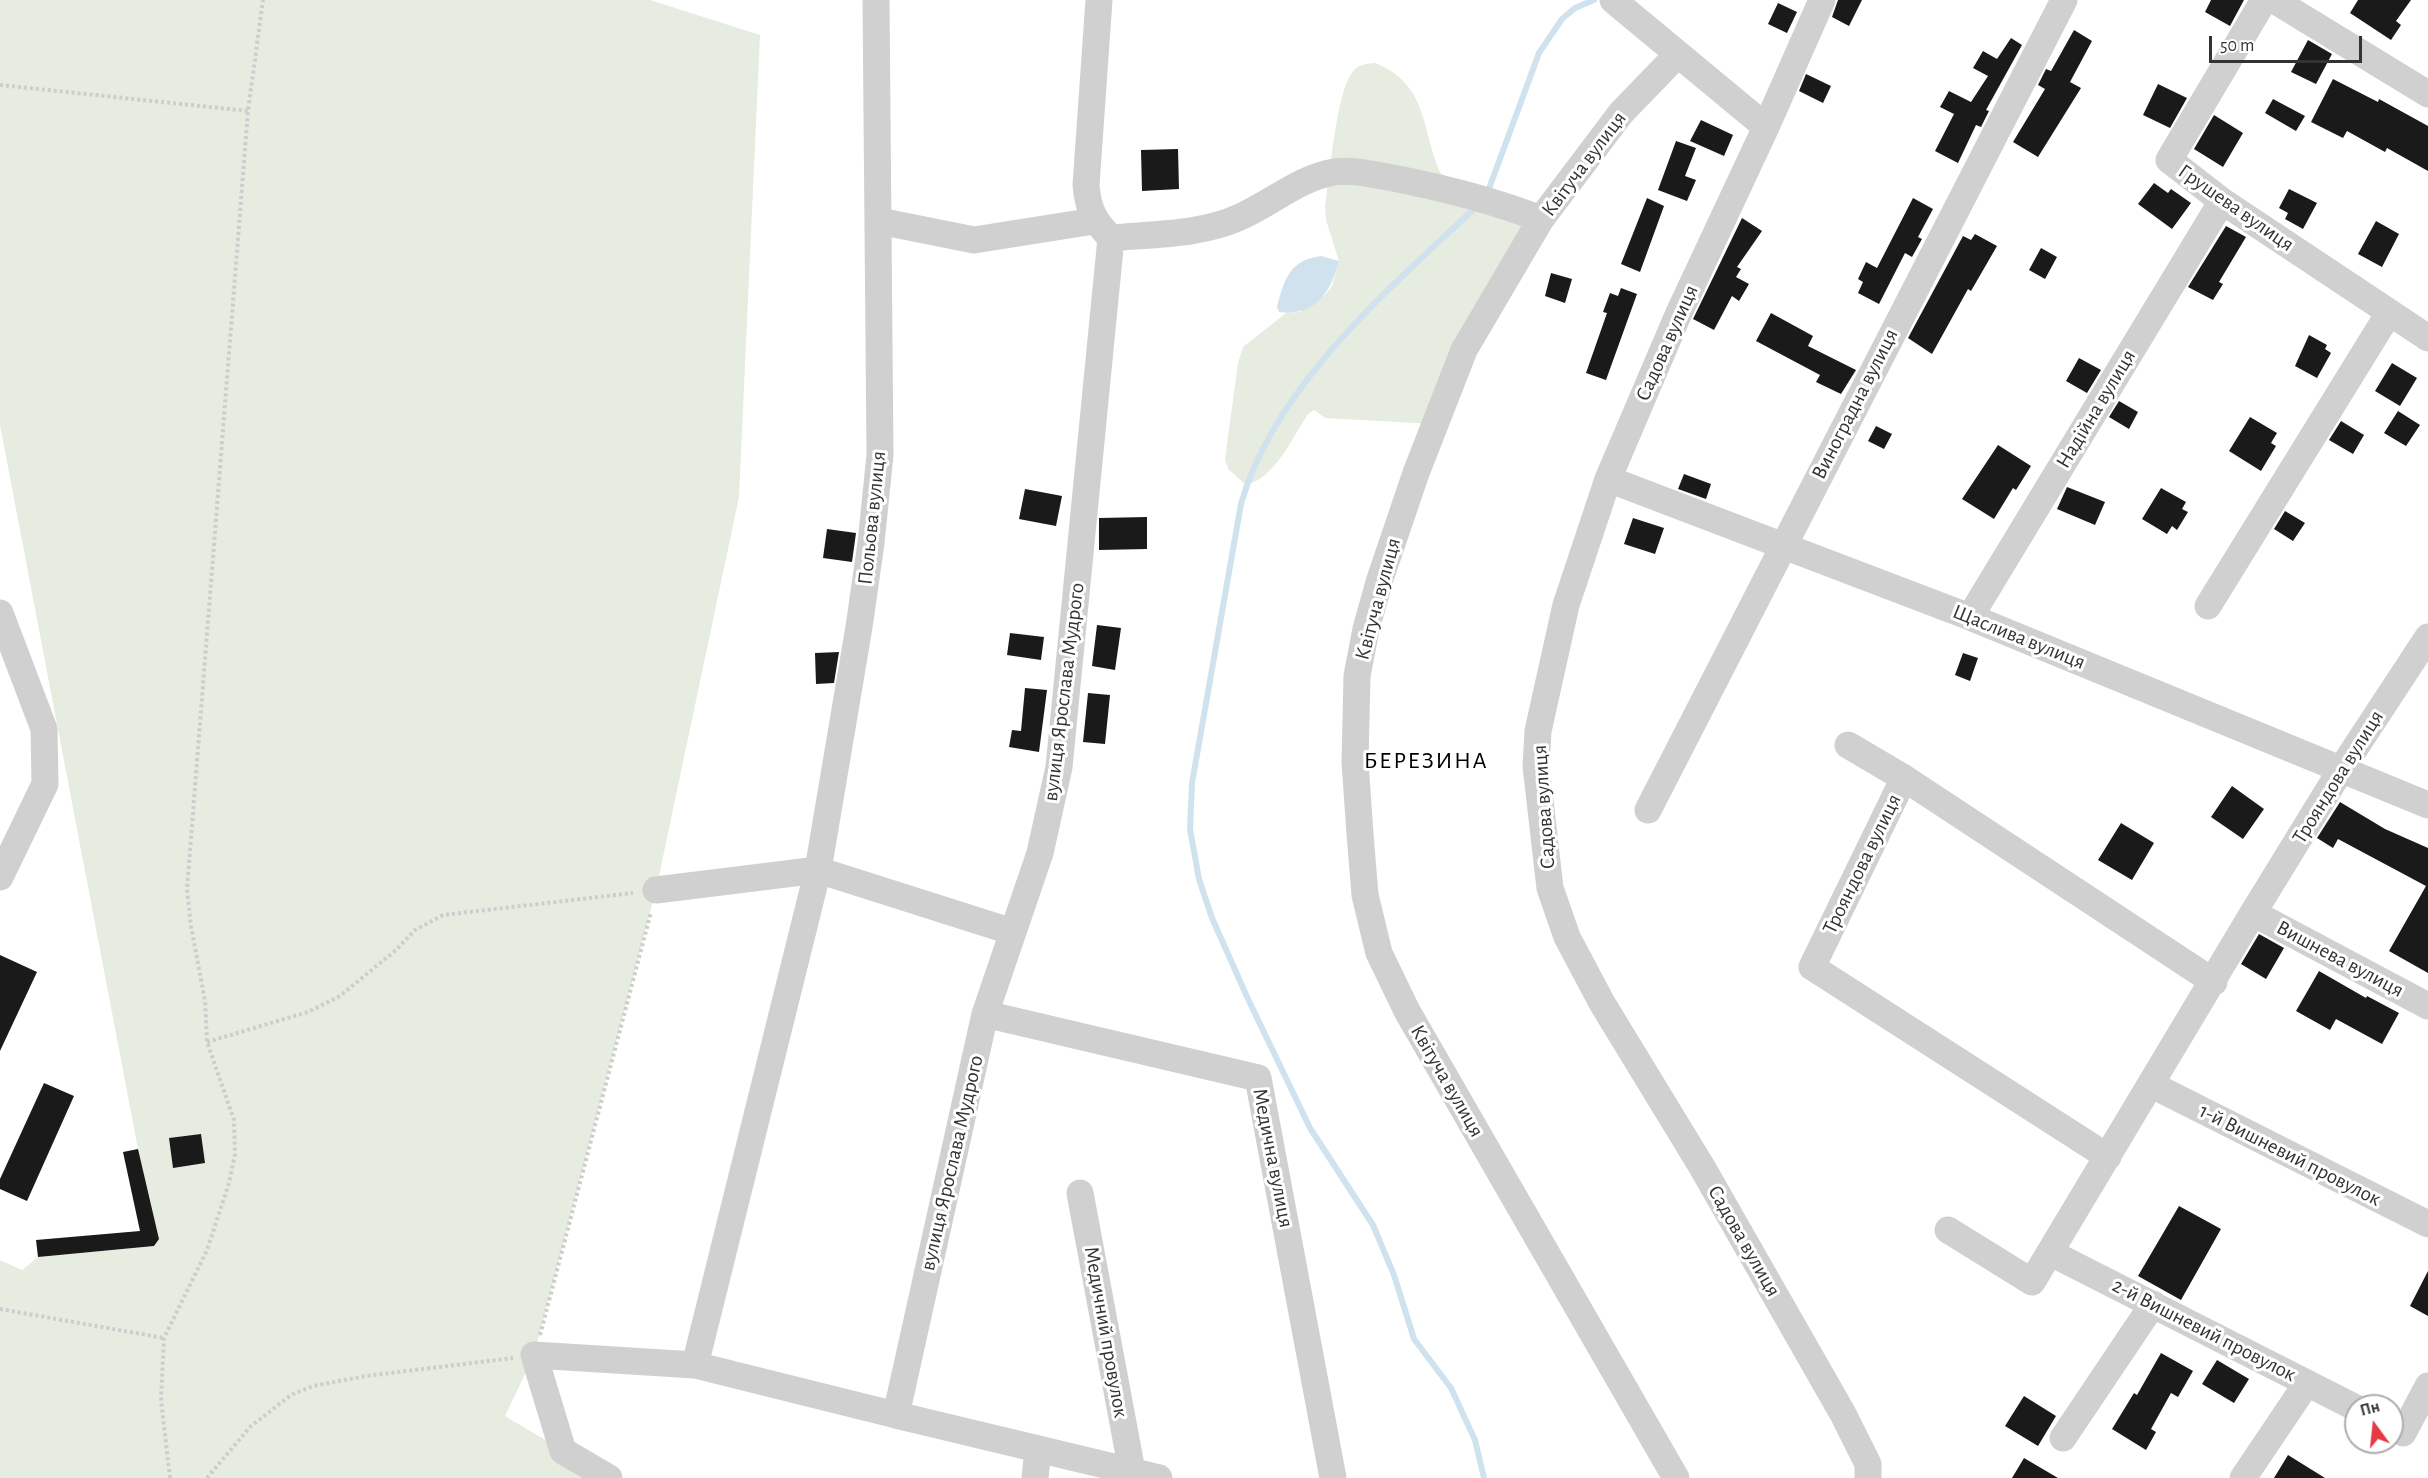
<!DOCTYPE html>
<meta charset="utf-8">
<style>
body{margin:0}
#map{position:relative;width:2428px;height:1478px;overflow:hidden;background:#fff;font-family:"Alegreya Sans",sans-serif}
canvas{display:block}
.north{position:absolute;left:2344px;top:1394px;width:60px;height:60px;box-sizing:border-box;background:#fff;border:2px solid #adadad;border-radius:50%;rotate:345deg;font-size:16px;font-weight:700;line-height:24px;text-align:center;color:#333}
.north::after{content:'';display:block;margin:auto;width:21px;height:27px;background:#e63946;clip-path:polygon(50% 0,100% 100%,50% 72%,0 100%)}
.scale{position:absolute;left:2209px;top:36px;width:153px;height:27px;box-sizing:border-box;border:3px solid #333;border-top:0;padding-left:8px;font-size:18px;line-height:21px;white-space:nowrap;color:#333;-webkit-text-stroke:4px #fff;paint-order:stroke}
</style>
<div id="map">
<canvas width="2428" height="1478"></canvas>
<div class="north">Пн</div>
<div class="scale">50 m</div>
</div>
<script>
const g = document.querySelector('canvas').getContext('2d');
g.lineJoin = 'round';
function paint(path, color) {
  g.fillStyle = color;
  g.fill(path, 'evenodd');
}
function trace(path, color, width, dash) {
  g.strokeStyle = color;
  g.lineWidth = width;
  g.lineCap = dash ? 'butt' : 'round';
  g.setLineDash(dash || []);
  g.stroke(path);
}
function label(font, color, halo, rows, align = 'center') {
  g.font = font + ' "Alegreya Sans",sans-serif';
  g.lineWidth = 6;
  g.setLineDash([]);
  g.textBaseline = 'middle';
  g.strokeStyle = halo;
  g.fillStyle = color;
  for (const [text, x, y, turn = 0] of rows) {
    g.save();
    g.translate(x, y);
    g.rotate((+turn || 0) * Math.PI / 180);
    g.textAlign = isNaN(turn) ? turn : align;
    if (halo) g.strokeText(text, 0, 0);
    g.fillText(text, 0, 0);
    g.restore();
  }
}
const green = new Path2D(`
 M 0,0 L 650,0 L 760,35 L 739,497 L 656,890 L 534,1355 L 505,1416 L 609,1478 L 0,1478 L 0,1260 L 22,1270 L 38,1257 L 154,1246 L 159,1238 L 138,1149 L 0,425 Z
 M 1375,63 C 1429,84 1421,131 1441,174 L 1541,219 L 1435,424 L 1325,418 L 1314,410 L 1308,414 C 1292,438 1275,478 1246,485 L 1228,469 L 1225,459 L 1238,363 L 1243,347 L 1286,313 L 1300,312 L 1325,295 L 1332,286 L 1339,261 L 1326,220 L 1325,206 C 1330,175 1336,97 1351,74 C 1357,64 1365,64 1375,63 Z`);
const water = new Path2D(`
 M 1321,256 L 1339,261 C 1331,292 1315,317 1279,312 L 1277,307 C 1284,279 1290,260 1321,256 Z`);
const stream = new Path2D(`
 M 1487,194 L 1539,53 L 1562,19 L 1575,8 L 1594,0
 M 1477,206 C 1390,288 1274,386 1241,504 L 1192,783 L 1190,829 L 1199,879 L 1212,918 L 1248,999 L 1310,1128 L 1373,1225 L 1394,1275 L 1414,1339 L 1451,1388 L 1475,1440 L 1484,1478`);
const building = new Path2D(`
 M 1838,0 L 1862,0 L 1849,26 L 1832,17 Z
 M 2211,0 L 2244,0 L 2230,26 L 2205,12 Z
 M 2358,0 L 2411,0 L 2396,21 L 2401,25 L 2391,40 L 2350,13 Z
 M 1778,3 L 1797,12 L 1787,33 L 1768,24 Z
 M 2074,30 L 2092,41 L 2070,82 L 2081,88 L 2038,157 L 2013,142 L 2045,89 L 2038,85 L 2046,69 L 2051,71 Z
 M 2011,38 L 2022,45 L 1986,110 L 1989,111 L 1981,127 L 1976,125 L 1958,163 L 1935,151 L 1954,114 L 1940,107 L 1949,91 L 1971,102 L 1988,76 L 1973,68 L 1983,51 L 1997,59 Z
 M 2308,40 L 2332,54 L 2316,84 L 2291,72 Z
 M 1806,74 L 1831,86 L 1823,103 L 1799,91 Z
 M 2333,79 L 2378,102 L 2379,99 L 2428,126 L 2428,171 L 2387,148 L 2385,152 L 2347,131 L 2343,138 L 2311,122 Z
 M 2158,84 L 2187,98 L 2170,128 L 2143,115 Z
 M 2273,99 L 2305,116 L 2296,131 L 2265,113 Z
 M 2214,115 L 2243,133 L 2223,167 L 2194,149 Z
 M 1701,120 L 1733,135 L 1724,156 L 1690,141 Z
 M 1676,141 L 1696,148 L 1685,176 L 1696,180 L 1687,201 L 1658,190 Z
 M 1178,149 L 1179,189 L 1142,191 L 1141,150 Z
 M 2154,183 L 2168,193 L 2171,189 L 2191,203 L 2172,229 L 2138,204 Z
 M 2289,189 L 2317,203 L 2303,229 L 2285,219 L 2288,213 L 2279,208 Z
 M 1647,198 L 1664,206 L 1640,272 L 1621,264 Z
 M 1913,198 L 1933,209 L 1918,237 L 1922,239 L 1912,257 L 1905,253 L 1879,304 L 1858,293 L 1863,282 L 1858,279 L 1866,262 L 1877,268 Z
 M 1742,218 L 1762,231 L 1737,267 L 1741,269 L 1736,277 L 1749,284 L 1739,301 L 1732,296 L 1714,330 L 1693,319 Z
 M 2376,221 L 2399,234 L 2382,267 L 2358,254 Z
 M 2226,226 L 2246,237 L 2219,282 L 2223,284 L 2213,300 L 2188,287 Z
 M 1975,234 L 1997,246 L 1971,291 L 1968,289 L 1932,354 L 1908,338 L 1963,236 L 1971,240 Z
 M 2041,248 L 2057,257 L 2045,279 L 2029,270 Z
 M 1551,273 L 1572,279 L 1565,303 L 1545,296 Z
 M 1621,288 L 1637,294 L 1606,380 L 1586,373 L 1607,313 L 1603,312 L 1610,293 L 1618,296 Z
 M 1771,313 L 1813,336 L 1808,346 L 1856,370 L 1841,394 L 1816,382 L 1820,375 L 1756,341 Z
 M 2309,335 L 2327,345 L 2325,349 L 2331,353 L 2317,378 L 2295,366 Z
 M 2079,358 L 2101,370 L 2087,393 L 2066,381 Z
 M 2392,363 L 2417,378 L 2400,406 L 2375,391 Z
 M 2119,401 L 2138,412 L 2129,429 L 2109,417 Z
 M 2398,411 L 2420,425 L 2406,446 L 2384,433 Z
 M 2250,417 L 2277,433 L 2271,443 L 2276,446 L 2261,471 L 2229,451 Z
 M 2341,421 L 2364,435 L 2353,454 L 2329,440 Z
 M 1876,426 L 1892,434 L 1884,449 L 1868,441 Z
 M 1998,445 L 2031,466 L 2016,490 L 2013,488 L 1994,519 L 1962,499 Z
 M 1684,474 L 1711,484 L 1706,499 L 1678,489 Z
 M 2067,487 L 2105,502 L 2095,525 L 2057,509 Z
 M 2161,488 L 2186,502 L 2182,509 L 2188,512 L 2177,530 L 2172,526 L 2167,534 L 2142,519 Z
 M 1025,489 L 1062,496 L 1056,526 L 1019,519 Z
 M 2285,511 L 2305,523 L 2293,541 L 2274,529 Z
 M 1147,517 L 1147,549 L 1099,550 L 1099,518 Z
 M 1633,518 L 1664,528 L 1655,554 L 1624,544 Z
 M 827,529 L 856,533 L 852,562 L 823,558 Z
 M 1097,625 L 1121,628 L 1115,670 L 1092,666 Z
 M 1010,633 L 1044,637 L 1041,660 L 1007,655 Z
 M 839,652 L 834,683 L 816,684 L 815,653 Z
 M 1963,653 L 1978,658 L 1970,681 L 1955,675 Z
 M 1025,688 L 1047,690 L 1039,752 L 1009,747 L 1012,730 L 1021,731 Z
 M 1088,693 L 1110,695 L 1105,744 L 1083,742 Z
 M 2232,786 L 2264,809 L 2243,839 L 2211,817 Z
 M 2340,802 L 2385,829 L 2428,848 L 2428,973 L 2389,951 L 2426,886 L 2338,839 L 2333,848 L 2317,838 Z
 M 2121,823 L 2154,843 L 2132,880 L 2098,860 Z
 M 2259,934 L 2284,948 L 2266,979 L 2241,964 Z
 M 0,955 L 37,972 L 0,1051 Z
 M 2319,971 L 2366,998 L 2367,996 L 2399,1013 L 2382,1044 L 2336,1019 L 2330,1030 L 2296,1011 Z
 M 44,1083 L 74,1096 L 27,1201 L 0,1189 L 0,1179 Z
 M 201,1134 L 205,1163 L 173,1168 L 169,1138 Z
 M 138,1149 L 159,1239 L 154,1246 L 38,1257 L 36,1240 L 140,1231 L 123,1152 Z
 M 2179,1206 L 2221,1229 L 2181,1300 L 2138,1276 Z
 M 2428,1271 L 2428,1316 L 2410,1306 Z
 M 2161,1353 L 2193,1371 L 2178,1397 L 2171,1393 L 2151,1429 L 2156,1432 L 2146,1450 L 2112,1429 L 2134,1393 L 2137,1395 Z
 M 2217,1360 L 2249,1379 L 2234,1403 L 2202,1384 Z
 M 2024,1396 L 2056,1416 L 2038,1446 L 2005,1426 Z
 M 2288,1455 L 2325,1478 L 2274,1478 Z
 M 2024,1458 L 2058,1478 L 2012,1478 Z`);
const path = new Path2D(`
 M 0,85 L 248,111
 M 207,1042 L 308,1012 L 340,996 L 396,950 L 415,930 L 443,915 L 633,893
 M 0,1309 L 164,1338
 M 540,1335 L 651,912
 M 170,1478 L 161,1400 L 164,1338 L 207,1250 L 229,1183 L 235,1154 L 234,1120 L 207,1042 L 205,1001 L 191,926 L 187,889 L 248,111 L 263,0
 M 207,1478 L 250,1427 L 291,1395 L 313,1386 L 366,1376 L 513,1358`);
const minor = new Path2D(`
 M 1613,0 L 1678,54
 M 1822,0 L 1766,127 L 1678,315 L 1608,479 L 1566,605 L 1538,731 L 1536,766 L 1550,888 L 1567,937 L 1602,1003 L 1702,1167 L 1843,1414 L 1868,1464 L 1868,1478
 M 2264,0 L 2169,160 L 2222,201 L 2428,338
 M 2274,0 L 2428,94
 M 879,221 L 974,240 L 1094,221
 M 1111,238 C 1153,234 1201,235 1240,217 C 1272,203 1299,178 1334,172 C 1353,169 1374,175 1393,178 C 1444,188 1492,200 1541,219
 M 1608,479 L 1970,617 L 2428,805
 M 2208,606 L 2389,313
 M 0,613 L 44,729 L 45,784 L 0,877
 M 1970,617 L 2222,201
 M 1848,745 L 1904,778
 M 1648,810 L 2064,0
 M 656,890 L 818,870 L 859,627 L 871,543 L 880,455 L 876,0
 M 2253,913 L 2428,1006
 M 985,1014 L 1258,1078 L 1333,1478
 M 2152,1085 L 2428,1224
 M 2108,1157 L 1812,967 L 1904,778 L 2214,982
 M 1080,1193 L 1132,1471
 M 1948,1230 L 2032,1282 L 2253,913 L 2342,768 L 2428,637
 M 2051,1253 L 2356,1408
 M 695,1365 L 818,870 L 1013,932
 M 2392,1427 L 2403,1433 L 2428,1386
 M 2063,1438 L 2153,1304
 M 1038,1449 L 1159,1478
 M 609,1478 L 563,1451 L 534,1355 L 695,1365 L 896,1415
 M 1035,1478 L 1038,1449 L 896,1415 L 985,1014 L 1040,853 L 1059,767 L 1111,238 C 1094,221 1088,209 1086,185 L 1099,0
 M 1676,1478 L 1407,1011 L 1379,953 L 1365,895 L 1360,834 L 1355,762 L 1357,676 L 1366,629 L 1380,579 L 1416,473 L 1464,350 L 1541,219 L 1621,113 L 1678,54 L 1766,127
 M 2243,1478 L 2307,1383`);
const streetNames = [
 ["Квітуча вулиця",1584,164,-53],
 ["Грушева вулиця",2236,208,35],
 ["Садова вулиця",1667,343,-66],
 ["Виноградна вулиця",1855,404,-63],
 ["Надійна вулиця",2096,409,-59],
 ["Польова вулиця",872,518,-84],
 ["Квітуча вулиця",1378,599,-75],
 ["Щаслива вулиця",2019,637,22],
 ["вулиця Ярослава Мудрого",1064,692,-83],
 ["Трояндова вулиця",2338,777,-58],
 ["Садова вулиця",1544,807,-94],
 ["Трояндова вулиця",1862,864,-64],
 ["Вишнева вулиця",2340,959,28],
 ["Квітуча вулиця",1447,1081,60],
 ["1-й Вишневий провулок",2290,1155,27],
 ["Медична вулиця",1273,1158,79],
 ["вулиця Ярослава Мудрого",952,1163,-77],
 ["Садова вулиця",1744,1241,60],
 ["2-й Вишневий провулок",2204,1330,27],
 ["Медичний провулок",1106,1332,80]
];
const quarterNames = [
 ["БЕРЕЗИНА",1426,761]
];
paint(green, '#e6ecdf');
paint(water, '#cfe2ee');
trace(stream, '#cfe2ee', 6);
paint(building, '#1a1a1a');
trace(path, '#cdcdcd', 4, [3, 3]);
trace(minor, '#d0d0d0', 27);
label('21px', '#333', '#fff', streetNames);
g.letterSpacing = '1.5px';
label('24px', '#000', '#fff', quarterNames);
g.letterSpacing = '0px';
</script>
